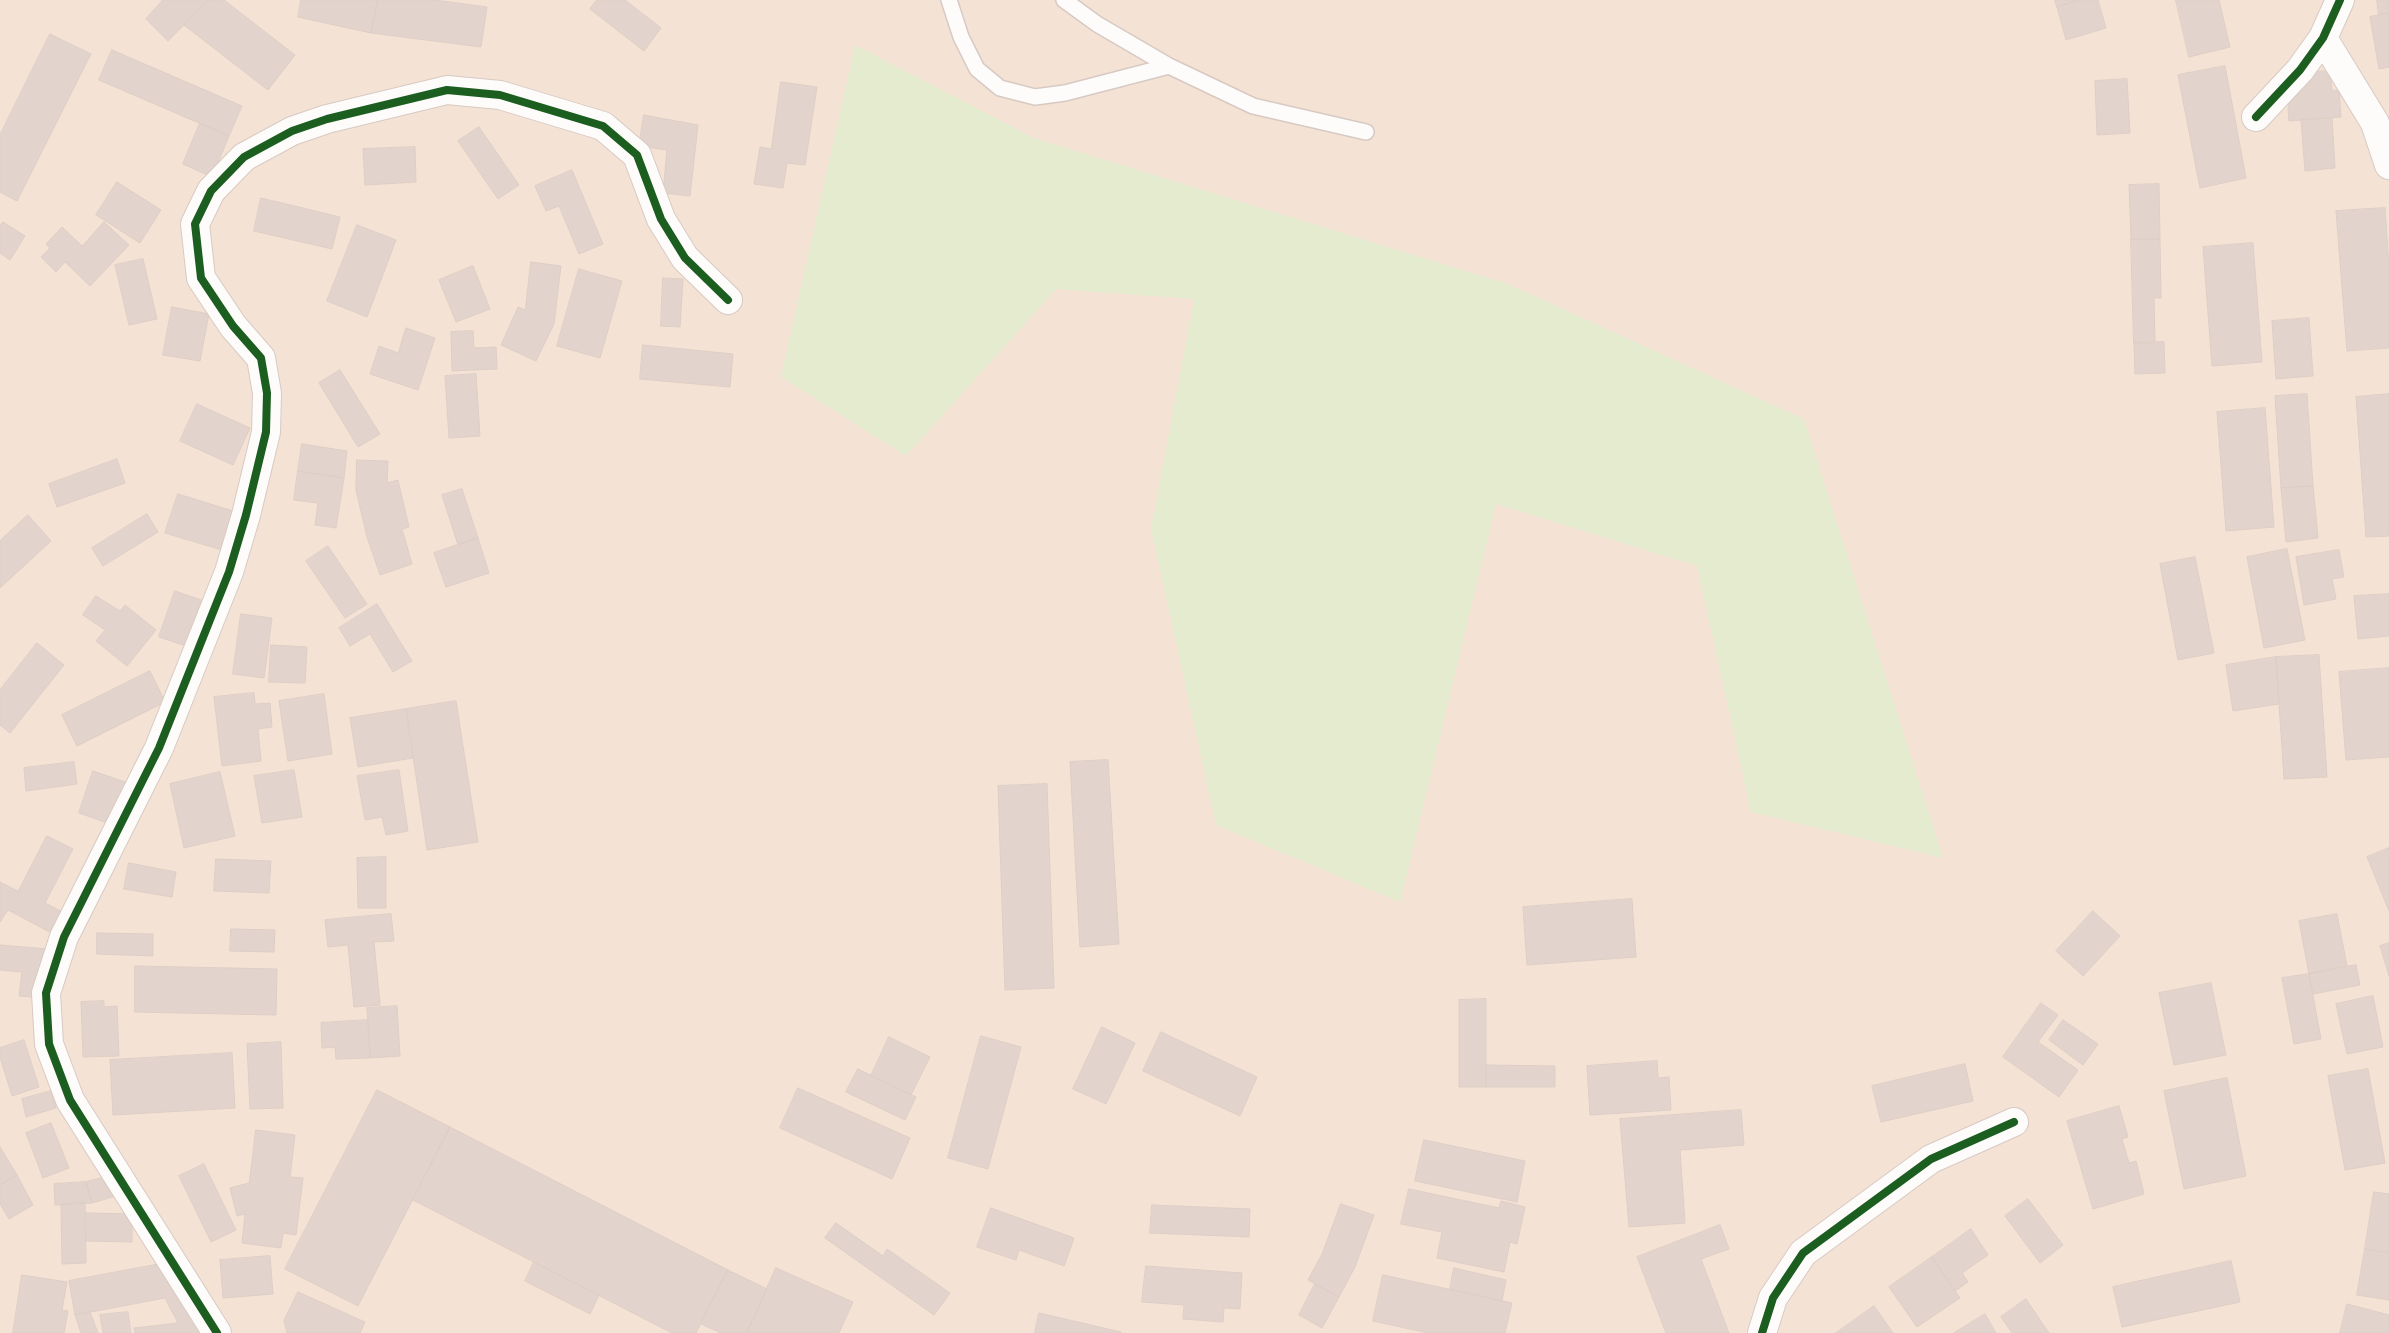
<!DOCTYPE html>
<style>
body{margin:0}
canvas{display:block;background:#f6ede4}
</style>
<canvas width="2389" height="1333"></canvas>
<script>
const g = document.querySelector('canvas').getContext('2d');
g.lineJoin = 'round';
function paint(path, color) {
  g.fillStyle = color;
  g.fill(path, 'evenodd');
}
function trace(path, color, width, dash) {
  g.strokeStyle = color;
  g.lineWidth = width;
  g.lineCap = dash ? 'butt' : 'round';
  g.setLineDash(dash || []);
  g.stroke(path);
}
const residential = new Path2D(`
 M 0,0 L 2389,0 L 2389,1333 L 0,1333 Z`);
const green = new Path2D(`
 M 855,45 L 1034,138 L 1508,284 L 1804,419 L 1943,858 L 1751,812 L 1697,566 L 1496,504 L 1400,902 L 1216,825 L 1151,529 L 1194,299 L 1056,289 L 906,456 L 781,377 Z`);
const building = new Path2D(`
 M 163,0 L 209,0 L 168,41 L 146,19 Z
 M 209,0 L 224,0 L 295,55 L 268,90 L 184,25 Z
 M 301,0 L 378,0 L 371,33 L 298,17 Z
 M 378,0 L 435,0 L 487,7 L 481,47 L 371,33 Z
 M 597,0 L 625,0 L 661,28 L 644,51 L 590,9 Z
 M 2055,0 L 2079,0 L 2057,7 Z
 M 2079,0 L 2098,0 L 2106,28 L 2066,40 L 2057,7 Z
 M 2176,0 L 2219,0 L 2230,47 L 2189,57 Z
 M 2377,0 L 2389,0 L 2389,13 L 2379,15 Z
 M 2389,13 L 2389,67 L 2379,69 L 2370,17 Z
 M 50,34 L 91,54 L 17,201 L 0,192 L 0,135 Z
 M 112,50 L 242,106 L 229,136 L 99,80 Z
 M 2225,66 L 2246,178 L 2200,188 L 2178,75 Z
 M 2330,71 L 2332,91 L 2339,90 L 2341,117 L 2289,121 L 2288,109 L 2293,88 L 2309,72 Z
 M 2127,79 L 2130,133 L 2097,135 L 2095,81 Z
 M 781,82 L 817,87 L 805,165 L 787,163 L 783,188 L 754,184 L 760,147 L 771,149 Z
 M 644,115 L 698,125 L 690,196 L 663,193 L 667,150 L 639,146 Z
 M 2332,118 L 2335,168 L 2305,171 L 2301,120 Z
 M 200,123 L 229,136 L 212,177 L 183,164 Z
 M 479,127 L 519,185 L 498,199 L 458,141 Z
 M 415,147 L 416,182 L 365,185 L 363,149 Z
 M 572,170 L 603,244 L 579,254 L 559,206 L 546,211 L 535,186 Z
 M 117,182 L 161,210 L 140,243 L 96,215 Z
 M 2159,184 L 2160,239 L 2131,239 L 2129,185 Z
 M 261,198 L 340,217 L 332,249 L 254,231 Z
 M 2385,208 L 2389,267 L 2389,348 L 2347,351 L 2336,211 Z
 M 3,222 L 25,236 L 10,260 L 0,253 L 0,226 Z
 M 104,222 L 129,245 L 90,286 L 65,262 L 56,272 L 41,257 L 50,248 L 46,244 L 62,227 L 82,246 Z
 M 357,225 L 396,240 L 367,317 L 327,301 Z
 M 2131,239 L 2160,239 L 2161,298 L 2154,298 L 2155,343 L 2134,343 Z
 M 2253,243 L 2262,362 L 2212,366 L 2203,247 Z
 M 143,259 L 157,319 L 129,325 L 115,265 Z
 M 531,262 L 561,266 L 554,324 L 536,361 L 501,345 L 518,307 L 525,310 Z
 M 473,266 L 490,309 L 456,322 L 439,280 Z
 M 579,269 L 622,281 L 600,358 L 557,346 Z
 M 663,278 L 683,279 L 680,327 L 661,326 Z
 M 172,307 L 209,314 L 200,361 L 163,355 Z
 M 2309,318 L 2313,376 L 2276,379 L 2272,321 Z
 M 406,328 L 435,338 L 418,390 L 370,374 L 379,346 L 398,353 Z
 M 473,331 L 474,348 L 496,347 L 497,369 L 452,371 L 451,332 Z
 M 2164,342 L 2165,373 L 2135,374 L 2134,343 Z
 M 643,345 L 733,354 L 730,387 L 640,379 Z
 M 340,370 L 380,434 L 358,447 L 319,383 Z
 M 476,374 L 480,436 L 449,438 L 445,376 Z
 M 2307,394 L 2313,486 L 2281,488 L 2275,396 Z
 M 2389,394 L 2389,536 L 2366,537 L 2356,397 Z
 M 197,404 L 250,428 L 233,465 L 180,441 Z
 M 2265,408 L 2274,527 L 2226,531 L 2217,412 Z
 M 302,444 L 347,451 L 344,478 L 298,471 Z
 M 117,459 L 125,483 L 57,507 L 49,484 Z
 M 357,460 L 388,461 L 387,483 L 398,480 L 409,527 L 402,529 L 412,564 L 380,575 L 367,537 L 356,490 Z
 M 298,471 L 344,478 L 336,528 L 315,525 L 318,503 L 294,500 Z
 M 2313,486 L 2318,538 L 2286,542 L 2281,488 Z
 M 462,489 L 478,538 L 458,545 L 442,495 Z
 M 178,494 L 233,511 L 222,550 L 165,533 Z
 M 147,514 L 158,532 L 103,566 L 92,548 Z
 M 28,515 L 51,541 L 0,588 L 0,541 Z
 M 478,538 L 489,573 L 446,587 L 434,553 Z
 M 328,546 L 367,604 L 345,618 L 306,561 Z
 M 2287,549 L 2305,640 L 2264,648 L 2247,557 Z
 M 2339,550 L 2344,577 L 2332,579 L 2336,599 L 2304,605 L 2296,557 Z
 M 2195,557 L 2214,653 L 2178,660 L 2160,564 Z
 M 175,591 L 207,602 L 192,648 L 159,637 Z
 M 2389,594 L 2389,636 L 2358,639 L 2354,596 Z
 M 96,596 L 120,611 L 125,605 L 156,630 L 127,666 L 96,641 L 105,630 L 83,615 Z
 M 377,604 L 412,661 L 393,672 L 370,634 L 350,646 L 339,628 Z
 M 241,614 L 272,618 L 264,678 L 233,674 Z
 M 37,643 L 64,665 L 10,733 L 0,725 L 0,690 Z
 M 271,645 L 307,647 L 305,683 L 269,682 Z
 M 2319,655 L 2327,777 L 2284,779 L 2276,657 Z
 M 2276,657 L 2279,704 L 2233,711 L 2226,665 Z
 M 2389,668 L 2389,757 L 2346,760 L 2339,672 Z
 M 150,671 L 165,702 L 77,746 L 62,715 Z
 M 254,693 L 255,704 L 270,703 L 272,727 L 258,729 L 261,761 L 222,766 L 214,697 Z
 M 324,694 L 332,754 L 288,761 L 279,701 Z
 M 456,701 L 478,842 L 427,850 L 406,709 Z
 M 406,709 L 413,758 L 358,767 L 350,718 Z
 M 1108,760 L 1119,944 L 1080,947 L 1070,762 Z
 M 74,762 L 77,784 L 26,791 L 24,768 Z
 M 294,770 L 302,817 L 262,823 L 254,776 Z
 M 399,770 L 408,831 L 386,835 L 382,817 L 365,820 L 357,776 Z
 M 93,771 L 128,783 L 113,825 L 79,813 Z
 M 220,772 L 235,836 L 184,848 L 170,784 Z
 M 1047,784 L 1054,988 L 1005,990 L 998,786 Z
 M 47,836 L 73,849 L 45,903 L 70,916 L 59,937 L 8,910 L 0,922 L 0,882 L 18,891 Z
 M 2389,848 L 2389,911 L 2367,857 Z
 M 386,857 L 386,908 L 358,908 L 357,858 Z
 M 216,859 L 271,861 L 269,893 L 214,891 Z
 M 129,863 L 176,872 L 172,897 L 124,889 Z
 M 1632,899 L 1636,957 L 1527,965 L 1523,907 Z
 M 2093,911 L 2120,936 L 2083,976 L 2056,951 Z
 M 391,914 L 394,941 L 374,942 L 380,1005 L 354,1007 L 348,945 L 328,947 L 325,920 Z
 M 2337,914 L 2347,966 L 2309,974 L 2299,921 Z
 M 231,929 L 275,930 L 274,952 L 230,951 Z
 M 97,933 L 153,934 L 153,956 L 97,954 Z
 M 2389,943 L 2389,976 L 2380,946 Z
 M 0,945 L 47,949 L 42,998 L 19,996 L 22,972 L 0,970 Z
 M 2356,965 L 2360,985 L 2313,994 L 2309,974 Z
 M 135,966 L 277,969 L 276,1015 L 135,1012 Z
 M 2309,974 L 2321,1039 L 2294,1044 L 2282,978 Z
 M 2211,983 L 2226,1055 L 2174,1065 L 2159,993 Z
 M 2373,996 L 2383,1047 L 2347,1054 L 2336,1004 Z
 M 1486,999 L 1486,1087 L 1459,1087 L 1459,1000 Z
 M 104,1001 L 104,1007 L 117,1006 L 119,1056 L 83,1057 L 81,1002 Z
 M 2041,1003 L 2058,1015 L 2038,1042 L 2078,1070 L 2059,1097 L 2003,1057 Z
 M 397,1006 L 400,1056 L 370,1058 L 367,1008 Z
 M 368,1020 L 370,1058 L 336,1059 L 335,1047 L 322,1048 L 321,1023 Z
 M 2063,1020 L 2098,1044 L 2083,1065 L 2049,1040 Z
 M 1102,1027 L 1135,1043 L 1106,1104 L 1073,1089 Z
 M 1161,1032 L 1257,1077 L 1240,1116 L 1143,1071 Z
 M 981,1036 L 1021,1047 L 988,1169 L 948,1158 Z
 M 889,1037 L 930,1057 L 911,1095 L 871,1076 Z
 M 24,1040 L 39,1087 L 12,1096 L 0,1057 L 0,1048 Z
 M 281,1042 L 283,1108 L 250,1109 L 247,1044 Z
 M 232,1053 L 235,1108 L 113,1115 L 110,1060 Z
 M 1657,1061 L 1658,1078 L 1669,1077 L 1671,1110 L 1590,1115 L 1587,1066 Z
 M 1965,1064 L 1973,1101 L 1881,1122 L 1872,1086 Z
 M 1486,1065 L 1555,1066 L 1555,1087 L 1486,1087 Z
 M 858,1069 L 916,1097 L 905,1120 L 846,1092 Z
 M 2368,1069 L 2385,1163 L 2345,1170 L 2328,1076 Z
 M 2227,1078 L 2246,1176 L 2184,1189 L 2164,1091 Z
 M 798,1088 L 910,1138 L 892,1179 L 780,1128 Z
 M 377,1090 L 450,1127 L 358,1306 L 285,1269 Z
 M 51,1091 L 56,1108 L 26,1117 L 22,1099 Z
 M 2119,1106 L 2128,1137 L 2122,1139 L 2129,1163 L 2136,1161 L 2144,1194 L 2093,1209 L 2067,1121 Z
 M 1741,1110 L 1744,1145 L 1680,1150 L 1685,1223 L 1629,1227 L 1620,1119 Z
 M 51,1123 L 69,1168 L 43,1178 L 26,1133 Z
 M 450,1127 L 728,1270 L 696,1333 L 672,1333 L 413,1200 Z
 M 256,1130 L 295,1135 L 290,1177 L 303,1178 L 296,1235 L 283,1233 L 281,1248 L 242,1243 L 245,1214 L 237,1216 L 230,1188 L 249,1183 Z
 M 1424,1140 L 1525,1161 L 1517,1202 L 1415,1181 Z
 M 0,1147 L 17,1175 L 0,1185 Z
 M 204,1164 L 236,1230 L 211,1242 L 179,1176 Z
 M 17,1175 L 33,1205 L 9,1219 L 0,1204 L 0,1185 Z
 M 114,1175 L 119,1195 L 92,1203 L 86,1182 Z
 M 86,1182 L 92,1203 L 55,1205 L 54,1184 Z
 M 1409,1189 L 1499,1208 L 1501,1201 L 1525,1207 L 1517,1244 L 1510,1242 L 1504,1272 L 1437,1258 L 1442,1232 L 1401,1224 Z
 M 2374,1192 L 2389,1194 L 2389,1253 L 2365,1249 Z
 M 2028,1199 L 2063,1245 L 2040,1263 L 2005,1216 Z
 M 85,1203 L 86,1263 L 62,1264 L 61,1204 Z
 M 1341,1204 L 1374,1215 L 1355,1267 L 1339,1297 L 1308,1280 L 1322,1254 Z
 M 1152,1205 L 1250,1209 L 1249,1237 L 1150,1233 Z
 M 991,1208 L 1074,1238 L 1064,1266 L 1019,1250 L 1016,1260 L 977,1247 Z
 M 86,1213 L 132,1214 L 132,1242 L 86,1241 Z
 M 836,1223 L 883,1256 L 887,1249 L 950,1293 L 934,1315 L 825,1238 Z
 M 1720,1225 L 1729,1249 L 1701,1259 L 1729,1333 L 1666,1333 L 1637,1257 Z
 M 1971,1229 L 1988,1255 L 1962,1273 L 1968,1282 L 1955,1291 L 1932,1257 Z
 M 2365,1249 L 2389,1253 L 2389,1300 L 2357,1295 Z
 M 270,1256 L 273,1294 L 223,1298 L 220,1260 Z
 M 1932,1257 L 1960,1298 L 1917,1327 L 1889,1287 Z
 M 2231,1261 L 2240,1302 L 2122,1327 L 2113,1287 Z
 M 171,1262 L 203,1333 L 135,1333 L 134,1328 L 178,1323 L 165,1298 L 75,1315 L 69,1281 Z
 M 534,1262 L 599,1295 L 590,1314 L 525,1281 Z
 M 1146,1266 L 1242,1273 L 1240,1309 L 1224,1308 L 1223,1322 L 1183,1319 L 1184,1305 L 1142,1302 Z
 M 776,1268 L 853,1302 L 839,1333 L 747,1333 Z
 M 1454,1268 L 1506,1280 L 1502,1301 L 1450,1289 Z
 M 728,1270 L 767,1289 L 747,1333 L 721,1333 L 701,1324 Z
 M 22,1275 L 67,1282 L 62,1310 L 68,1311 L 64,1333 L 13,1333 Z
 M 1383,1275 L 1512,1303 L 1505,1333 L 1428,1333 L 1373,1321 Z
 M 1315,1284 L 1339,1297 L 1322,1328 L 1299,1315 Z
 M 298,1292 L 365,1322 L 360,1333 L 287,1333 L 284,1321 Z
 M 2026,1299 L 2049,1333 L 2012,1333 L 2001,1317 Z
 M 2347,1304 L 2389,1315 L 2389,1333 L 2340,1333 Z
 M 1874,1306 L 1893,1333 L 1836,1333 Z
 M 90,1312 L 98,1333 L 81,1333 L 75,1315 Z
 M 128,1312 L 131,1333 L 103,1333 L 100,1315 Z
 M 1039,1313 L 1121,1332 L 1121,1333 L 1035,1333 Z
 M 1985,1314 L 1996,1333 L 1954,1333 Z`);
const lane = new Path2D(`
 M 949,0 L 961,37 L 977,69 L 1000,88 L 1035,97 L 1065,93 L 1169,66
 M 1064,0 L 1097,24 L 1169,66 L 1253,106 L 1366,132`);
const street = new Path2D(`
 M 2323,38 L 2375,123 L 2389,165
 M 2256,117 L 2300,70 L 2323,38 L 2340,0
 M 217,1333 L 70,1100 L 49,1044 L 46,993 L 64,937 L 159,748 L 229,572 L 246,515 L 266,432 L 267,393 L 261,358 L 233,326 L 201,278 L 195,224 L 211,191 L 244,157 L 292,131 L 327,119 L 447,90 L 500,95 L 603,126 L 637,155 L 661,219 L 685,258 L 728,300
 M 1762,1333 L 1773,1298 L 1803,1253 L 1931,1159 L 2014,1122`);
const cycleway = new Path2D(`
 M 2256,117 L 2300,70 L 2323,38 L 2340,0
 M 217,1333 L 70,1100 L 49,1044 L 46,993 L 64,937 L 159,748 L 229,572 L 246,515 L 266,432 L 267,393 L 261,358 L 233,326 L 201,278 L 195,224 L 211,191 L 244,157 L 292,131 L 327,119 L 447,90 L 500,95 L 603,126 L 637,155 L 661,219 L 685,258 L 728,300
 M 1762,1333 L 1773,1298 L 1803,1253 L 1931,1159 L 2014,1122`);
paint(residential, '#f4e2d5');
paint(green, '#e4ebce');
paint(building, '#e2d4cc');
trace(building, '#dfcec6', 1);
trace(lane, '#d7cac3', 18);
trace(street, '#d7cac3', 30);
trace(lane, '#fefcfb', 15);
trace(street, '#fefcfb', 28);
trace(cycleway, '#1b5e20', 8);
</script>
